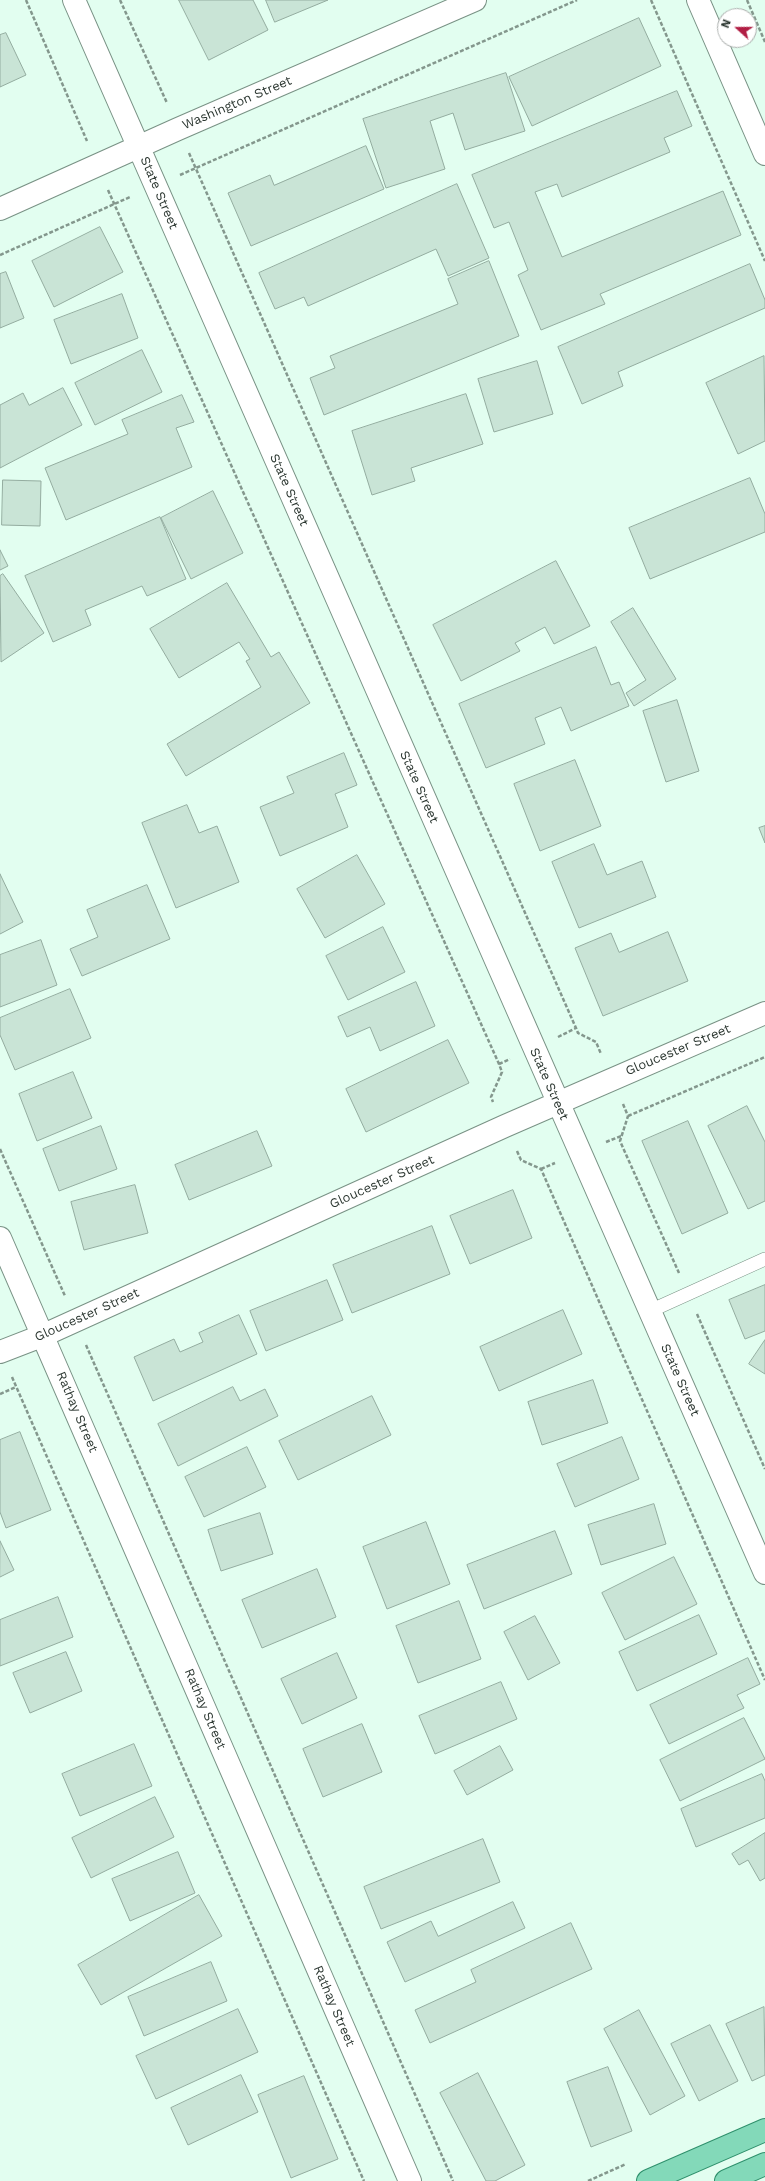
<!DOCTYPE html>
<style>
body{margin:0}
#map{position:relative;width:765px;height:2181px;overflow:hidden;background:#e2fef0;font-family:"Work Sans",sans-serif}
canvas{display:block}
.north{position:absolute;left:717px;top:8px;width:40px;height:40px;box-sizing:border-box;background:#fff;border:1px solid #abafad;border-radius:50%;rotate:291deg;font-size:11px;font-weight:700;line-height:16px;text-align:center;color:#2c3731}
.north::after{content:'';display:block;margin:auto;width:14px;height:18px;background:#b11e44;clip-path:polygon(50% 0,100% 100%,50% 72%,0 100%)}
</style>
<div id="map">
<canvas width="765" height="2181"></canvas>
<div class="north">N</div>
</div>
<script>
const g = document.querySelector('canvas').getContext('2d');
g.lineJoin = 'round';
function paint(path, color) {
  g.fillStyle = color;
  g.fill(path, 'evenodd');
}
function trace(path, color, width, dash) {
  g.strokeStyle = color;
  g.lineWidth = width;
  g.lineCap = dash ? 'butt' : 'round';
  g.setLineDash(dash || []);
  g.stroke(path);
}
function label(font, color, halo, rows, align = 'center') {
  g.font = font + ' "Work Sans",sans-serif';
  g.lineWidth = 4;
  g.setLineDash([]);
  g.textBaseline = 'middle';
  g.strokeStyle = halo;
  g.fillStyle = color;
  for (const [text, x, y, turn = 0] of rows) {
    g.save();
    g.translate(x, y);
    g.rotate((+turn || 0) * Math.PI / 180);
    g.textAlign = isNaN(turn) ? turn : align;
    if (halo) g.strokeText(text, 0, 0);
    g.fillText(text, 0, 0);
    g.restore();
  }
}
const building = new Path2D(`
 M 179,0 L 253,0 L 268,30 L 209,60 Z
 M 266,0 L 328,0 L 275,22 Z
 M 639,18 L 661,66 L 532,126 L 509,77 Z
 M 6,33 L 26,75 L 0,87 L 0,35 Z
 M 506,73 L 525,131 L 465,150 L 453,113 L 430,121 L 445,169 L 386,188 L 363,119 Z
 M 677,91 L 692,126 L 664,138 L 670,152 L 562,197 L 557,184 L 535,192 L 562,257 L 723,191 L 741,235 L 600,294 L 605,304 L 541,330 L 518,275 L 528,270 L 509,222 L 494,228 L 472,175 Z
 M 366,146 L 384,189 L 251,246 L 228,193 L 270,175 L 274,185 Z
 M 457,184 L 489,258 L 448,276 L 436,249 L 308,306 L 304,297 L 275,309 L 259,273 Z
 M 100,227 L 123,272 L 54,307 L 32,261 Z
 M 489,261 L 519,336 L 324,415 L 310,378 L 335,368 L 330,356 L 458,304 L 448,279 Z
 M 750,264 L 765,300 L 765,308 L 618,372 L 623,386 L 582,404 L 558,347 Z
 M 6,272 L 24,318 L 0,328 L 0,274 Z
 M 122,294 L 138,338 L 71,364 L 54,320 Z
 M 142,350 L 162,392 L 95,425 L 75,383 Z
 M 764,356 L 765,441 L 738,454 L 706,383 Z
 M 537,361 L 553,414 L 494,432 L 478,379 Z
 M 63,388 L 82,425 L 0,468 L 0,405 L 23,393 L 29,405 Z
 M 466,394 L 483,444 L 411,468 L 415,481 L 372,495 L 352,431 Z
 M 182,395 L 194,422 L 176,428 L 192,467 L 66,520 L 45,468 L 128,434 L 122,420 Z
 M 750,478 L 765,514 L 765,532 L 650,579 L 629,528 Z
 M 3,480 L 41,481 L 40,526 L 2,525 Z
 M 213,491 L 243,553 L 191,579 L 161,518 Z
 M 160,517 L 186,579 L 147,596 L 142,586 L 85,610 L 91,625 L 53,642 L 25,576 Z
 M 0,550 L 8,566 L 0,570 Z
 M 556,561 L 590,626 L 554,644 L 545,627 L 515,643 L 520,651 L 461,681 L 433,625 Z
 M 3,574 L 44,633 L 1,662 L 0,576 Z
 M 227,583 L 271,657 L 279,652 L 310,703 L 186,776 L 167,744 L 261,687 L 246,661 L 250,659 L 239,642 L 179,678 L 150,629 Z
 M 633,608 L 676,679 L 634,706 L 626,693 L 646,680 L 611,622 Z
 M 596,647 L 611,685 L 619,682 L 629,706 L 571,731 L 561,707 L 535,718 L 545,744 L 486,768 L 459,704 Z
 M 677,700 L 699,771 L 666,782 L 643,711 Z
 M 344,753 L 357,785 L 335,794 L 348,827 L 280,856 L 260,807 L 294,793 L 287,777 Z
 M 575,760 L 601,826 L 540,851 L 514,784 Z
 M 187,805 L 199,833 L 217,826 L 239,882 L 176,908 L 142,823 Z
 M 765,826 L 765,843 L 759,828 Z
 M 594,844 L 607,875 L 642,861 L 656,897 L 579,928 L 552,862 Z
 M 357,855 L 385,904 L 325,938 L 297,889 Z
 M 0,874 L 23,922 L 0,934 Z
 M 147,885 L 170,939 L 82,976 L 70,949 L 98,937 L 87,910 Z
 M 383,927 L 405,972 L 348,1000 L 326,956 Z
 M 668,932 L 688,981 L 603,1016 L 575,948 L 611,933 L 619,952 Z
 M 41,940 L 57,985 L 0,1007 L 0,955 Z
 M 416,982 L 435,1026 L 380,1051 L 370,1027 L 347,1037 L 338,1017 Z
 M 70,989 L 91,1038 L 15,1070 L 0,1035 L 0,1018 Z
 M 448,1040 L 469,1083 L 366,1132 L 346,1089 Z
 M 73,1072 L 92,1118 L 37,1141 L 19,1094 Z
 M 747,1106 L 765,1142 L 765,1201 L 748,1209 L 708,1126 Z
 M 688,1121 L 728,1213 L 682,1234 L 642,1141 Z
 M 101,1126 L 117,1169 L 59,1191 L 43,1149 Z
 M 257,1131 L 272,1166 L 189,1200 L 175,1165 Z
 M 135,1185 L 148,1233 L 84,1250 L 71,1202 Z
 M 513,1190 L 532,1238 L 470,1264 L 450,1216 Z
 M 432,1226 L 450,1274 L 352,1313 L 333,1265 Z
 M 327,1280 L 343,1320 L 266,1351 L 250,1311 Z
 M 765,1285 L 765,1331 L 745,1339 L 729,1300 Z
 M 563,1310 L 582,1354 L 499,1391 L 480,1347 Z
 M 239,1315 L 257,1354 L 153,1401 L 134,1357 L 174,1339 L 180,1352 L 203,1342 L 199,1333 Z
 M 765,1340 L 765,1374 L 749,1364 Z
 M 593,1380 L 608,1423 L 542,1445 L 528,1402 Z
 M 233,1387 L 240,1401 L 265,1389 L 278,1416 L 178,1466 L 158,1424 Z
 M 372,1396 L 391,1435 L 298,1480 L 279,1441 Z
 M 20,1432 L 51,1510 L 6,1528 L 0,1512 L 0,1440 Z
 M 622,1437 L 639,1479 L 575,1507 L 557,1464 Z
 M 247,1447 L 266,1487 L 204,1517 L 185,1477 Z
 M 654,1504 L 666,1544 L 601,1565 L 588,1525 Z
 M 260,1513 L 273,1554 L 221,1571 L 208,1530 Z
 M 426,1522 L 450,1584 L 387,1609 L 363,1547 Z
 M 555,1531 L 572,1574 L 484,1609 L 467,1565 Z
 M 0,1541 L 14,1570 L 0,1577 Z
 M 674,1557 L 697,1604 L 625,1640 L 602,1593 Z
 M 317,1569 L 336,1617 L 262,1648 L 242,1600 Z
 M 58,1597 L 73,1637 L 0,1666 L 0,1620 Z
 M 459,1601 L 481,1659 L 418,1683 L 396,1626 Z
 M 699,1615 L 717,1654 L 637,1691 L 619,1652 Z
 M 535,1616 L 560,1663 L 528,1680 L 504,1632 Z
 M 66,1652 L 82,1691 L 30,1713 L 13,1673 Z
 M 337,1653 L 357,1698 L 302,1724 L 281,1679 Z
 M 748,1658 L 760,1684 L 737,1695 L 744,1708 L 669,1744 L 650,1705 Z
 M 501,1682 L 517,1719 L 435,1754 L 419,1716 Z
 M 744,1718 L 765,1759 L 680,1801 L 660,1760 Z
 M 362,1724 L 382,1772 L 323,1797 L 303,1749 Z
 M 134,1744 L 152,1786 L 80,1816 L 62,1774 Z
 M 500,1746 L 513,1770 L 467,1795 L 454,1771 Z
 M 762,1774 L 765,1781 L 765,1818 L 696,1847 L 681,1809 Z
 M 155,1797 L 174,1837 L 91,1878 L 72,1838 Z
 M 765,1833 L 765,1878 L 760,1881 L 748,1860 L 739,1865 L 732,1854 Z
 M 483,1839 L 500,1882 L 381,1929 L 364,1887 Z
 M 178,1852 L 195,1893 L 130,1921 L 112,1879 Z
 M 199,1895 L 222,1936 L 101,2005 L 78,1965 Z
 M 513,1902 L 525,1928 L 405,1982 L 387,1942 L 431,1921 L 438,1936 Z
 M 571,1923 L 592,1969 L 430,2043 L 415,2010 L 476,1982 L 471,1970 Z
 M 211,1962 L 227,2001 L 144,2036 L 128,1997 Z
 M 764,2007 L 765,2075 L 752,2081 L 726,2024 Z
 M 238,2009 L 258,2052 L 156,2099 L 136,2056 Z
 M 639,2010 L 685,2096 L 650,2115 L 604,2029 Z
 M 710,2025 L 738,2081 L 699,2101 L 671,2044 Z
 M 608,2067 L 632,2131 L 591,2147 L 567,2082 Z
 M 478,2073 L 525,2165 L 495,2181 L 486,2181 L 440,2093 Z
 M 241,2075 L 258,2112 L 188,2145 L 171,2108 Z
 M 304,2076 L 338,2159 L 291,2178 L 258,2095 Z`);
const path = new Path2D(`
 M 26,0 L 87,141
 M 120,0 L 167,103
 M 651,0 L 765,261
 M 747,0 L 765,42
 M 189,153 L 576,1028 L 578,1033 L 596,1042 L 601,1054
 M 180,175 L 577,0
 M 108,190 L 499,1064 L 502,1072 L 491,1097 L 493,1102
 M 0,255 L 130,197
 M 558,1037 L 576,1028
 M 499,1064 L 510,1059
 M 623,1104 L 628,1116 L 620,1141 L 679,1273
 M 628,1116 L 765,1057
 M 606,1142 L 621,1136
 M 0,1149 L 65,1296
 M 517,1151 L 521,1160 L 541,1169 L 765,1680
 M 541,1169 L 555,1163
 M 697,1314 L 765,1469
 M 86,1345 L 453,2181
 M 12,1377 L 364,2181
 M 0,1394 L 16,1387
 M 588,2181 L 626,2164`);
const lane = new Path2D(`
 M 650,1311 L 765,1259`);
const street = new Path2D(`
 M 74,0 L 765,1573
 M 698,0 L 765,154
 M 0,209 L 178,129 L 475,0
 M 0,1238 L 410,2181
 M 0,1352 L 44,1335 L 505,1126 L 765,1013`);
const primary = new Path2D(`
 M 648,2181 L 765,2130
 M 726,2181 L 765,2164`);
const streetNames = [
 ["Washington Street",237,103,-23],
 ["State Street",159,193,67],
 ["State Street",289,490,66],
 ["State Street",419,787,66],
 ["Gloucester Street",678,1050,-23],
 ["State Street",549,1084,66],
 ["Gloucester Street",382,1182,-24],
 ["Gloucester Street",87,1315,-24],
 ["State Street",680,1380,66],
 ["Rathay Street",77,1412,67],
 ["Rathay Street",205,1709,67],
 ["Rathay Street",334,2006,67]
];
paint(building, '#c9e4d6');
trace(building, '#93ac9f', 1);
trace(lane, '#799285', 14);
trace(street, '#799285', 24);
trace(primary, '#2f906c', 24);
trace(path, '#84978d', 2.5, [4, 2]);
trace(lane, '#fff', 13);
trace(street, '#fff', 22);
trace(primary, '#83d9b9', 22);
label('13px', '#2c3731', '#fff', streetNames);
</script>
